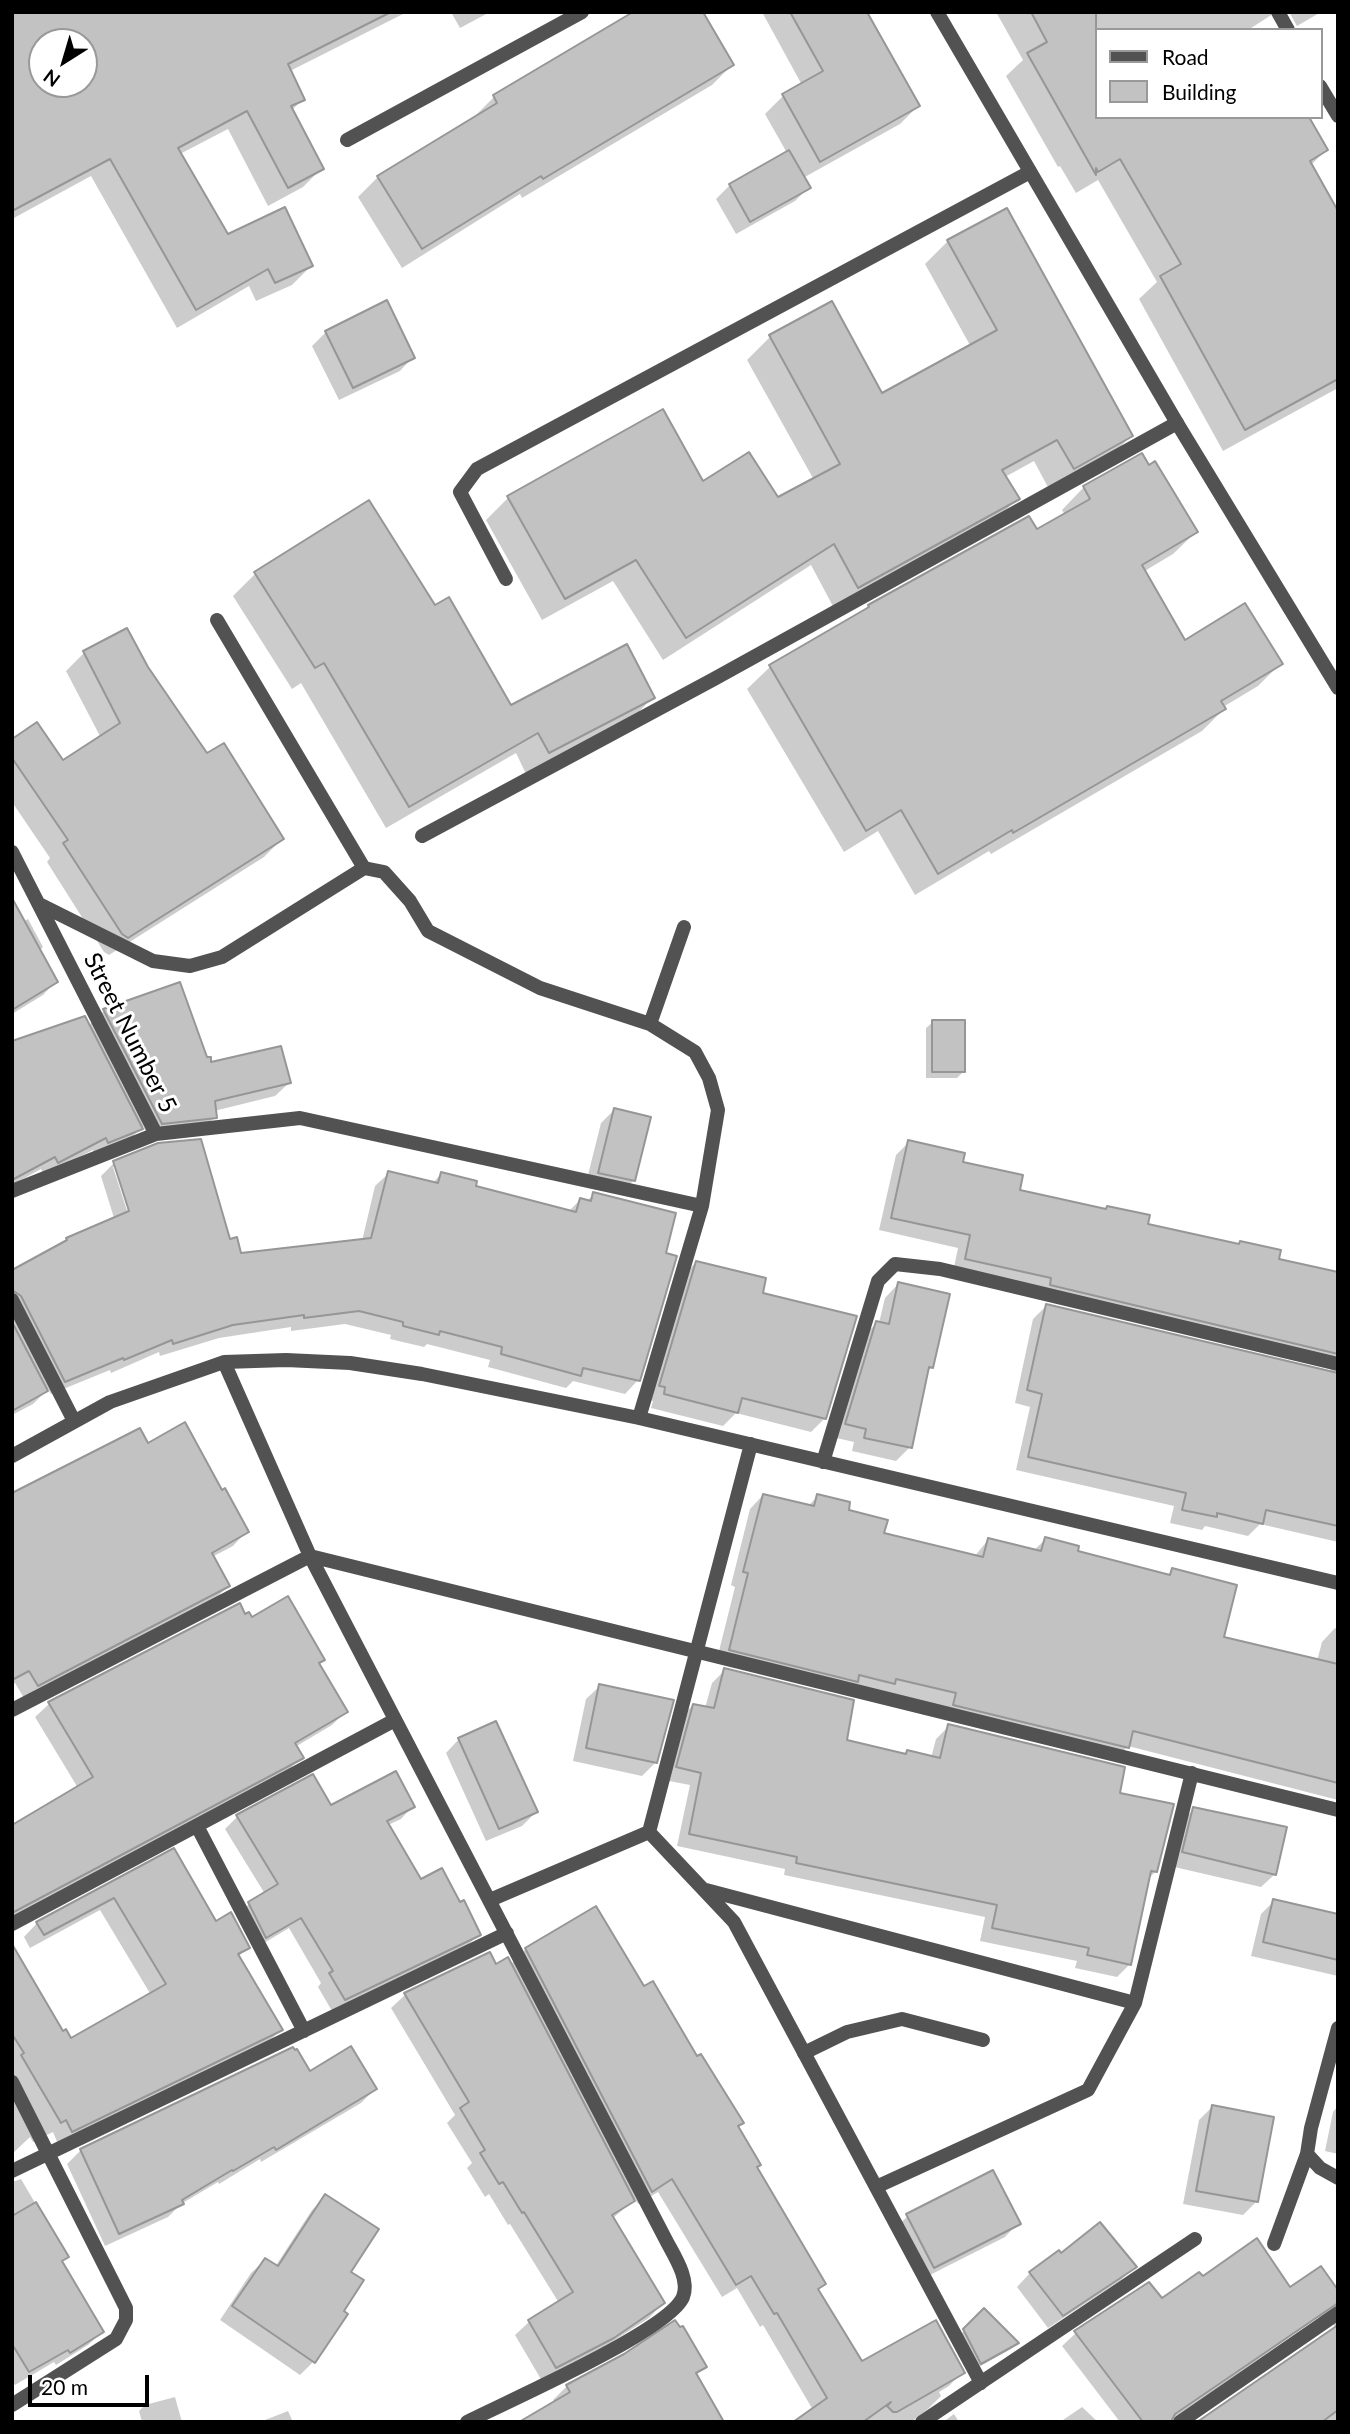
<!DOCTYPE html>
<style>
body{margin:0}
#map{position:relative;width:1350px;height:2434px;overflow:hidden;background:#fff;font-family:Lato,sans-serif}
canvas{display:block}
.frame{position:absolute;inset:0;border:14px solid #000;pointer-events:none}
.legend{position:absolute;left:1095px;top:28px;width:228px;height:91px;box-sizing:border-box;background:#fff;border:2px solid #999;margin:0;padding:9px 12px;list-style:none;font-size:21px;color:#000}
.legend li{display:flex;align-items:center;gap:14px;height:35px}
.legend b{width:35px;border:2px solid #999}
.north{position:absolute;left:28px;top:28px;width:70px;height:70px;box-sizing:border-box;background:#fff;border:2px solid #999;border-radius:50%;rotate:217deg;font-size:19px;font-weight:700;line-height:28px;text-align:center;color:#000}
.north::after{content:'';display:block;margin:auto;width:24px;height:32px;background:#000;clip-path:polygon(50% 0,100% 100%,50% 72%,0 100%)}
.scale{position:absolute;left:28px;top:2375px;width:121px;height:32px;box-sizing:border-box;border:4px solid #000;border-top:0;padding-left:9px;font-size:21px;line-height:24px;white-space:nowrap;color:#000;-webkit-text-stroke:5px #fff;paint-order:stroke}
</style>
<div id="map">
<canvas width="1350" height="2434"></canvas>
<div class="frame"></div>
<ul class="legend">
<li><b style="height:9px;background:#525252"></b>Road</li>
<li><b style="height:19px;background:#c2c2c2"></b>Building</li>
</ul>
<div class="north">N</div>
<div class="scale">20 m</div>
</div>
<script>
const g = document.querySelector('canvas').getContext('2d');
g.lineJoin = 'round';
function paint(path, color) {
  g.fillStyle = color;
  g.fill(path, 'evenodd');
}
function trace(path, color, width, dash) {
  g.strokeStyle = color;
  g.lineWidth = width;
  g.lineCap = dash ? 'butt' : 'round';
  g.setLineDash(dash || []);
  g.stroke(path);
}
function label(font, color, halo, rows, align = 'center') {
  g.font = font + ' Lato,sans-serif';
  g.lineWidth = 6;
  g.setLineDash([]);
  g.textBaseline = 'middle';
  g.strokeStyle = halo;
  g.fillStyle = color;
  for (const [text, x, y, turn = 0] of rows) {
    g.save();
    g.translate(x, y);
    g.rotate((+turn || 0) * Math.PI / 180);
    g.textAlign = isNaN(turn) ? turn : align;
    if (halo) g.strokeText(text, 0, 0);
    g.fillText(text, 0, 0);
    g.restore();
  }
}
const shadow = new Path2D(`
 M 12,12 L 407,12 L 290,71 L 303,99 L 291,111 L 322,168 L 303,187 L 268,206 L 228,129 L 180,154 L 227,236 L 311,266 L 292,285 L 256,301 L 249,286 L 177,328 L 91,176 L 12,219 ZM 42,42 L 84,42 L 84,84 L 42,84 Z
 M 451,12 L 490,12 L 460,28 Z
 M 762,12 L 856,12 L 918,106 L 900,124 L 803,178 L 808,188 L 795,201 L 736,234 L 716,199 L 730,185 L 787,153 L 765,114 L 783,96 L 802,85 Z
 M 996,12 L 1276,12 L 1248,30 L 1096,30 L 1096,117 L 1326,150 L 1311,165 L 1338,214 L 1338,388 L 1223,451 L 1139,299 L 1157,282 L 1098,180 L 1076,193 L 1060,166 L 1058,167 L 1006,76 L 1023,60 Z
 M 1289,12 L 1321,12 L 1297,26 Z
 M 732,65 L 712,85 L 522,198 L 520,194 L 402,268 L 358,197 L 378,177 L 475,118 L 474,117 L 494,97 Z
 M 948,241 L 1131,436 L 1108,459 L 1050,491 L 1034,461 L 1005,477 L 1017,499 L 995,521 L 835,610 L 811,565 L 663,660 L 613,581 L 542,620 L 486,520 L 508,498 L 703,484 L 778,499 L 814,480 L 747,360 L 770,337 L 882,395 L 971,347 L 925,264 Z
 M 326,332 L 413,357 L 400,371 L 339,400 L 312,346 Z
 M 1084,487 L 1196,532 L 1173,554 L 1143,572 L 1185,642 L 1281,663 L 1258,686 L 1223,707 L 1224,709 L 1202,731 L 991,854 L 989,851 L 915,895 L 878,831 L 844,852 L 747,689 L 770,667 L 863,612 L 869,606 L 1029,518 L 1037,532 L 1065,515 L 1062,510 Z
 M 255,574 L 435,607 L 511,707 L 653,697 L 631,720 L 526,774 L 516,753 L 386,828 L 301,683 L 292,689 L 233,596 Z
 M 127,631 L 147,668 L 206,756 L 282,839 L 264,857 L 109,955 L 104,952 L 47,862 L 50,858 L 12,802 L 12,741 L 63,763 L 101,738 L 66,671 L 84,653 Z
 M 12,907 L 21,923 L 28,919 L 43,947 L 39,951 L 56,981 L 43,995 L 12,1014 Z
 M 104,1011 L 210,1065 L 289,1083 L 275,1096 L 214,1111 L 215,1117 L 201,1131 L 148,1137 L 143,1126 L 127,1142 L 94,1155 L 93,1150 L 44,1175 L 41,1169 L 12,1185 L 12,1043 L 88,1026 Z
 M 933,1022 L 964,1071 L 957,1078 L 926,1078 L 926,1028 Z
 M 614,1110 L 633,1181 L 620,1194 L 585,1187 L 601,1123 Z
 M 909,1142 L 961,1163 L 1018,1191 L 1277,1260 L 1338,1273 L 1338,1542 L 1260,1524 L 1248,1536 L 1205,1526 L 1202,1530 L 1170,1523 L 1174,1506 L 1016,1470 L 1030,1407 L 1015,1403 L 1033,1319 L 1046,1306 L 1334,1375 L 1332,1371 L 1327,1367 L 953,1272 L 958,1248 L 879,1230 L 896,1155 Z
 M 114,1163 L 229,1241 L 240,1255 L 362,1241 L 375,1186 L 389,1173 L 432,1184 L 441,1174 L 474,1187 L 569,1211 L 580,1200 L 586,1202 L 594,1194 L 638,1380 L 625,1394 L 573,1381 L 566,1388 L 488,1367 L 490,1360 L 427,1344 L 424,1347 L 390,1339 L 391,1335 L 345,1324 L 291,1331 L 291,1327 L 219,1338 L 160,1356 L 159,1352 L 111,1373 L 110,1370 L 51,1394 L 48,1389 L 33,1404 L 12,1415 L 12,1272 L 61,1245 L 67,1239 L 114,1218 L 101,1176 ZM 113,1167 L 117,1167 L 134,1219 L 130,1220 Z
 M 696,1262 L 761,1294 L 825,1418 L 811,1432 L 736,1413 L 723,1426 L 651,1408 L 653,1401 L 646,1399 L 683,1276 Z
 M 898,1284 L 932,1367 L 927,1372 L 910,1447 L 896,1461 L 852,1451 L 854,1442 L 832,1437 L 863,1336 L 877,1323 L 879,1323 L 885,1298 Z
 M 147,1445 L 221,1492 L 246,1532 L 233,1546 L 212,1557 L 228,1586 L 214,1600 L 24,1698 L 15,1683 L 12,1685 L 12,1493 L 32,1482 L 33,1484 Z
 M 763,1495 L 807,1507 L 818,1496 L 882,1534 L 974,1557 L 988,1540 L 1033,1551 L 1046,1539 L 1076,1552 L 1167,1576 L 1172,1570 L 1222,1638 L 1317,1661 L 1322,1642 L 1335,1628 L 1338,1629 L 1338,1800 L 1128,1746 L 1114,1761 L 716,1663 L 735,1587 L 731,1585 L 750,1509 Z
 M 239,1606 L 245,1616 L 318,1664 L 346,1711 L 332,1725 L 295,1747 L 301,1757 L 288,1771 L 12,1917 L 12,1827 L 78,1788 L 35,1717 L 49,1704 Z
 M 725,1670 L 845,1742 L 905,1755 L 907,1752 L 931,1758 L 936,1739 L 949,1726 L 1118,1794 L 1156,1871 L 1147,1880 L 1130,1964 L 1117,1977 L 1075,1968 L 1077,1961 L 980,1941 L 985,1917 L 784,1875 L 785,1869 L 677,1846 L 690,1785 L 664,1780 L 680,1718 L 693,1705 L 705,1708 L 712,1683 Z
 M 600,1686 L 656,1762 L 642,1776 L 573,1761 L 586,1699 Z
 M 459,1739 L 536,1812 L 522,1826 L 486,1841 L 446,1753 Z
 M 413,1806 L 401,1819 L 388,1825 L 420,1881 L 459,1905 L 479,1934 L 467,1946 L 332,2011 L 318,1987 L 321,1983 L 289,1928 L 254,1949 L 237,1916 L 249,1904 L 265,1894 L 225,1829 L 237,1817 L 330,1807 Z
 M 1194,1809 L 1275,1874 L 1261,1887 L 1170,1866 L 1180,1823 Z
 M 174,1851 L 216,1923 L 248,1947 L 238,1957 L 281,2030 L 267,2043 L 58,2144 L 53,2132 L 33,2142 L 30,2137 L 12,2154 L 12,1989 L 70,2041 L 151,1995 L 100,1910 L 30,1948 L 24,1937 L 37,1923 Z
 M 1274,1901 L 1338,1916 L 1338,1976 L 1251,1956 L 1261,1914 Z
 M 526,1949 L 644,1988 L 736,2127 L 755,2168 L 824,2284 L 817,2290 L 861,2363 L 962,2372 L 949,2386 L 939,2392 L 941,2396 L 928,2409 L 911,2422 L 796,2422 L 813,2410 L 763,2325 L 760,2327 L 737,2288 L 722,2297 L 658,2192 L 638,2204 L 635,2199 L 612,2219 L 662,2304 L 649,2318 L 598,2351 L 542,2381 L 515,2335 L 529,2322 L 559,2303 L 510,2224 L 508,2225 L 489,2194 L 485,2197 L 467,2168 L 472,2163 L 447,2123 L 455,2115 L 391,2008 L 405,1995 L 489,1954 L 496,1967 L 510,1965 Z
 M 375,2089 L 361,2103 L 261,2162 L 260,2159 L 219,2184 L 218,2182 L 181,2204 L 168,2217 L 105,2246 L 67,2164 L 81,2150 Z
 M 1338,2106 L 1338,2154 L 1325,2151 L 1333,2112 Z
 M 1212,2107 L 1257,2201 L 1243,2215 L 1183,2204 L 1199,2120 Z
 M 21,2179 L 67,2257 L 61,2263 L 102,2332 L 88,2345 L 56,2365 L 54,2362 L 15,2385 L 12,2380 L 12,2182 Z
 M 326,2196 L 349,2273 L 313,2362 L 300,2375 L 220,2320 L 251,2273 L 265,2260 L 275,2267 L 312,2210 Z
 M 908,2216 L 1018,2223 L 1005,2237 L 920,2280 L 894,2229 Z
 M 1134,2266 L 1121,2280 L 1048,2328 L 1017,2287 L 1030,2273 Z
 M 1202,2278 L 1338,2293 L 1338,2422 L 1200,2422 L 1335,2328 L 1332,2320 L 1323,2316 L 1317,2318 L 1169,2422 L 1120,2422 L 1062,2346 L 1076,2333 L 1162,2300 Z
 M 984,2310 L 1017,2343 L 1011,2349 L 975,2369 L 958,2337 Z
 M 704,2366 L 695,2376 L 555,2403 L 553,2400 L 567,2386 Z
 M 175,2397 L 182,2422 L 142,2422 L 139,2411 L 145,2405 Z
 M 1082,2407 L 1098,2422 L 1060,2422 Z
 M 288,2411 L 293,2422 L 260,2422 Z
 M 954,2414 L 959,2422 L 943,2422 Z`);
const building = new Path2D(`
 M 12,12 L 391,12 L 288,64 L 305,100 L 291,106 L 324,169 L 288,188 L 247,111 L 178,148 L 228,234 L 285,207 L 313,266 L 275,283 L 268,269 L 196,310 L 110,159 L 12,211 ZM 42,42 L 84,42 L 84,84 L 42,84 Z
 M 633,12 L 703,12 L 734,65 L 543,179 L 541,176 L 422,249 L 377,176 L 497,103 L 493,95 Z
 M 790,12 L 867,12 L 920,106 L 820,162 L 782,94 L 823,71 Z
 M 1031,12 L 1096,12 L 1096,117 L 1309,117 L 1328,150 L 1310,161 L 1338,211 L 1338,379 L 1245,430 L 1160,276 L 1181,264 L 1120,159 L 1098,172 L 1096,168 L 1096,175 L 1027,53 L 1047,42 Z
 M 789,150 L 811,188 L 750,222 L 729,184 Z
 M 1007,208 L 1133,436 L 1074,469 L 1057,440 L 1002,470 L 1020,499 L 858,588 L 834,544 L 686,638 L 636,560 L 565,599 L 507,496 L 663,409 L 703,481 L 749,452 L 778,497 L 840,464 L 769,335 L 832,301 L 882,393 L 997,330 L 947,240 Z
 M 387,300 L 415,358 L 353,388 L 325,331 Z
 M 1142,453 L 1149,465 L 1155,461 L 1198,532 L 1142,565 L 1185,640 L 1245,603 L 1283,664 L 1221,701 L 1226,709 L 1013,833 L 1012,830 L 938,874 L 901,810 L 866,831 L 769,665 L 869,607 L 868,605 L 1029,516 L 1037,529 L 1090,499 L 1083,486 Z
 M 369,500 L 435,605 L 449,597 L 511,705 L 627,644 L 655,698 L 549,753 L 538,733 L 409,807 L 324,663 L 315,668 L 254,572 Z
 M 127,628 L 148,667 L 207,753 L 224,743 L 284,839 L 128,938 L 122,934 L 63,843 L 68,840 L 12,758 L 12,739 L 37,722 L 63,760 L 120,723 L 83,651 Z
 M 12,898 L 58,982 L 12,1010 Z
 M 180,982 L 207,1057 L 211,1057 L 211,1062 L 281,1046 L 291,1083 L 215,1101 L 217,1118 L 162,1124 L 103,1009 Z
 M 85,1016 L 143,1129 L 108,1143 L 106,1138 L 58,1163 L 55,1157 L 12,1180 L 12,1041 Z
 M 932,1020 L 965,1020 L 965,1072 L 932,1072 Z
 M 614,1108 L 651,1117 L 635,1181 L 598,1173 Z
 M 201,1139 L 230,1239 L 237,1237 L 241,1253 L 371,1238 L 388,1171 L 438,1183 L 441,1172 L 477,1181 L 476,1186 L 576,1212 L 580,1198 L 591,1201 L 593,1192 L 676,1213 L 666,1253 L 677,1256 L 640,1381 L 583,1368 L 581,1376 L 501,1354 L 502,1347 L 440,1331 L 439,1335 L 403,1326 L 403,1322 L 359,1311 L 304,1318 L 304,1315 L 233,1325 L 173,1344 L 172,1340 L 124,1360 L 123,1358 L 65,1382 L 21,1296 L 12,1290 L 12,1270 L 67,1240 L 66,1238 L 129,1211 L 113,1161 L 158,1143 Z
 M 908,1140 L 965,1153 L 963,1162 L 1023,1175 L 1020,1190 L 1106,1209 L 1107,1206 L 1150,1215 L 1148,1224 L 1239,1244 L 1240,1241 L 1281,1250 L 1279,1259 L 1338,1272 L 1338,1354 L 1050,1285 L 1051,1278 L 965,1259 L 970,1235 L 891,1218 Z
 M 696,1261 L 766,1278 L 763,1293 L 857,1316 L 826,1419 L 742,1398 L 738,1413 L 664,1394 L 665,1387 L 659,1386 Z
 M 898,1282 L 950,1294 L 933,1368 L 929,1367 L 912,1448 L 864,1438 L 866,1429 L 845,1424 L 876,1321 L 889,1324 Z
 M 1046,1304 L 1338,1373 L 1338,1526 L 1266,1510 L 1263,1524 L 1217,1513 L 1217,1517 L 1182,1510 L 1186,1493 L 1028,1457 L 1042,1394 L 1027,1390 Z
 M 12,1322 L 48,1391 L 12,1411 Z
 M 185,1422 L 222,1490 L 225,1488 L 249,1532 L 212,1553 L 230,1586 L 38,1686 L 29,1671 L 12,1680 L 12,1493 L 140,1428 L 148,1443 Z
 M 763,1494 L 814,1506 L 817,1494 L 850,1502 L 849,1510 L 888,1520 L 884,1533 L 983,1557 L 988,1538 L 1041,1551 L 1045,1537 L 1079,1546 L 1078,1551 L 1170,1575 L 1172,1568 L 1237,1585 L 1224,1637 L 1338,1664 L 1338,1783 L 1133,1731 L 1129,1748 L 953,1705 L 956,1693 L 896,1679 L 895,1684 L 859,1675 L 858,1682 L 729,1650 L 748,1573 L 743,1572 Z
 M 288,1596 L 325,1660 L 319,1663 L 348,1712 L 295,1743 L 304,1758 L 12,1913 L 12,1825 L 93,1777 L 48,1702 L 240,1603 L 245,1614 L 249,1612 L 252,1617 Z
 M 724,1668 L 854,1700 L 847,1740 L 906,1754 L 907,1750 L 940,1758 L 948,1724 L 1125,1767 L 1120,1793 L 1174,1804 L 1157,1872 L 1151,1871 L 1131,1965 L 1087,1955 L 1089,1948 L 992,1928 L 997,1905 L 796,1863 L 797,1857 L 689,1834 L 701,1773 L 676,1767 L 693,1704 L 714,1708 Z
 M 599,1684 L 674,1700 L 657,1763 L 586,1748 Z
 M 496,1721 L 538,1812 L 499,1829 L 458,1738 Z
 M 396,1771 L 415,1807 L 387,1821 L 421,1879 L 442,1868 L 460,1902 L 464,1900 L 481,1935 L 345,2000 L 329,1973 L 333,1971 L 301,1918 L 266,1938 L 248,1902 L 278,1884 L 236,1815 L 313,1774 L 331,1805 Z
 M 1193,1807 L 1287,1827 L 1276,1875 L 1182,1852 Z
 M 174,1848 L 216,1921 L 231,1912 L 250,1948 L 238,1954 L 283,2030 L 72,2132 L 66,2120 L 61,2123 L 21,2055 L 24,2053 L 12,2034 L 12,1944 L 63,2031 L 66,2029 L 71,2038 L 166,1984 L 114,1898 L 44,1935 L 36,1922 Z
 M 1273,1899 L 1338,1914 L 1338,1960 L 1263,1942 Z
 M 596,1906 L 644,1986 L 653,1981 L 697,2056 L 701,2054 L 744,2123 L 738,2126 L 761,2165 L 757,2167 L 826,2284 L 818,2289 L 862,2361 L 936,2320 L 965,2373 L 897,2412 L 893,2412 L 887,2406 L 891,2402 L 863,2422 L 793,2422 L 827,2398 L 777,2313 L 774,2314 L 751,2276 L 736,2285 L 672,2179 L 652,2192 L 525,1948 Z
 M 490,1952 L 496,1964 L 508,1957 L 635,2201 L 612,2215 L 665,2303 L 614,2338 L 556,2368 L 528,2320 L 573,2292 L 524,2212 L 522,2213 L 503,2182 L 499,2184 L 480,2153 L 485,2150 L 460,2108 L 469,2102 L 404,1993 Z
 M 351,2046 L 377,2089 L 276,2150 L 274,2147 L 233,2171 L 232,2170 L 182,2200 L 184,2204 L 119,2234 L 80,2149 L 293,2047 L 295,2050 L 297,2049 L 310,2071 Z
 M 1212,2105 L 1274,2117 L 1258,2202 L 1196,2191 Z
 M 993,2170 L 1021,2224 L 934,2268 L 906,2214 Z
 M 325,2194 L 379,2229 L 351,2272 L 364,2280 L 344,2311 L 348,2314 L 315,2363 L 232,2306 L 265,2258 L 278,2266 Z
 M 36,2202 L 69,2257 L 62,2261 L 104,2332 L 70,2353 L 68,2350 L 29,2372 L 12,2344 L 12,2216 Z
 M 1100,2222 L 1137,2267 L 1063,2316 L 1029,2272 L 1059,2250 L 1061,2253 Z
 M 1257,2238 L 1290,2287 L 1321,2266 L 1338,2290 L 1338,2303 L 1175,2414 L 1171,2422 L 1143,2422 L 1074,2331 L 1149,2282 L 1162,2298 L 1199,2272 L 1203,2276 Z
 M 984,2308 L 1019,2343 L 981,2364 L 963,2329 Z
 M 675,2320 L 680,2327 L 683,2326 L 707,2367 L 696,2373 L 724,2422 L 519,2422 L 570,2392 L 566,2385 L 624,2354 Z
 M 1338,2325 L 1338,2410 L 1322,2422 L 1197,2422 Z`);
const lane = new Path2D(`
 M 347,140 L 582,12
 M 506,579 L 460,492 L 477,469 L 1030,172
 M 217,620 L 364,868
 M 422,836 L 714,679 L 1177,423
 M 804,2053 L 847,2032 L 902,2019 L 983,2040`);
const street = new Path2D(`
 M 937,12 L 1177,423 L 1338,688
 M 1278,12 L 1288,30
 M 1320,86 L 1338,116
 M 12,852 L 156,1134
 M 39,904 L 153,961 L 190,966 L 222,957 L 364,868 L 384,872 L 410,901 L 428,931 L 540,988 L 650,1024 L 695,1052 L 709,1078 L 718,1110 L 702,1206 L 639,1418
 M 650,1024 L 684,927
 M 12,1191 L 156,1134 L 300,1118 L 702,1206
 M 12,1300 L 74,1421
 M 224,1362 L 310,1556 L 667,2242 C 675,2257 690,2280 683,2297 C 669,2331 506,2402 467,2422
 M 751,1444 L 649,1832 L 734,1922 L 981,2383
 M 12,1456 L 110,1402 L 224,1362 L 286,1360 L 350,1363 L 422,1374 L 639,1418 L 1338,1583
 M 823,1462 L 878,1281 L 895,1264 L 940,1269 L 1338,1364
 M 12,1710 L 310,1556 L 1338,1810
 M 197,1826 L 304,2031
 M 706,1890 L 1135,2003
 M 490,1900 L 649,1832
 M 12,1924 L 395,1720
 M 1338,2028 L 1311,2128 L 1307,2154 L 1320,2168 L 1338,2178
 M 12,2082 L 126,2308 L 126,2320 L 116,2339 L 12,2405
 M 12,2171 L 507,1933
 M 876,2187 L 1088,2090 L 1135,2003 L 1192,1773
 M 1274,2244 L 1307,2154
 M 922,2422 L 1195,2239
 M 1180,2422 L 1338,2313`);
const streetNames = [
 ["Street Number 5",130,1033,63]
];
paint(shadow, '#0003');
paint(building, '#c2c2c2');
trace(building, '#969696', 2);
trace(lane, '#525252', 14);
trace(street, '#525252', 14);
label('24px', '#000', '#fff', streetNames);
</script>
